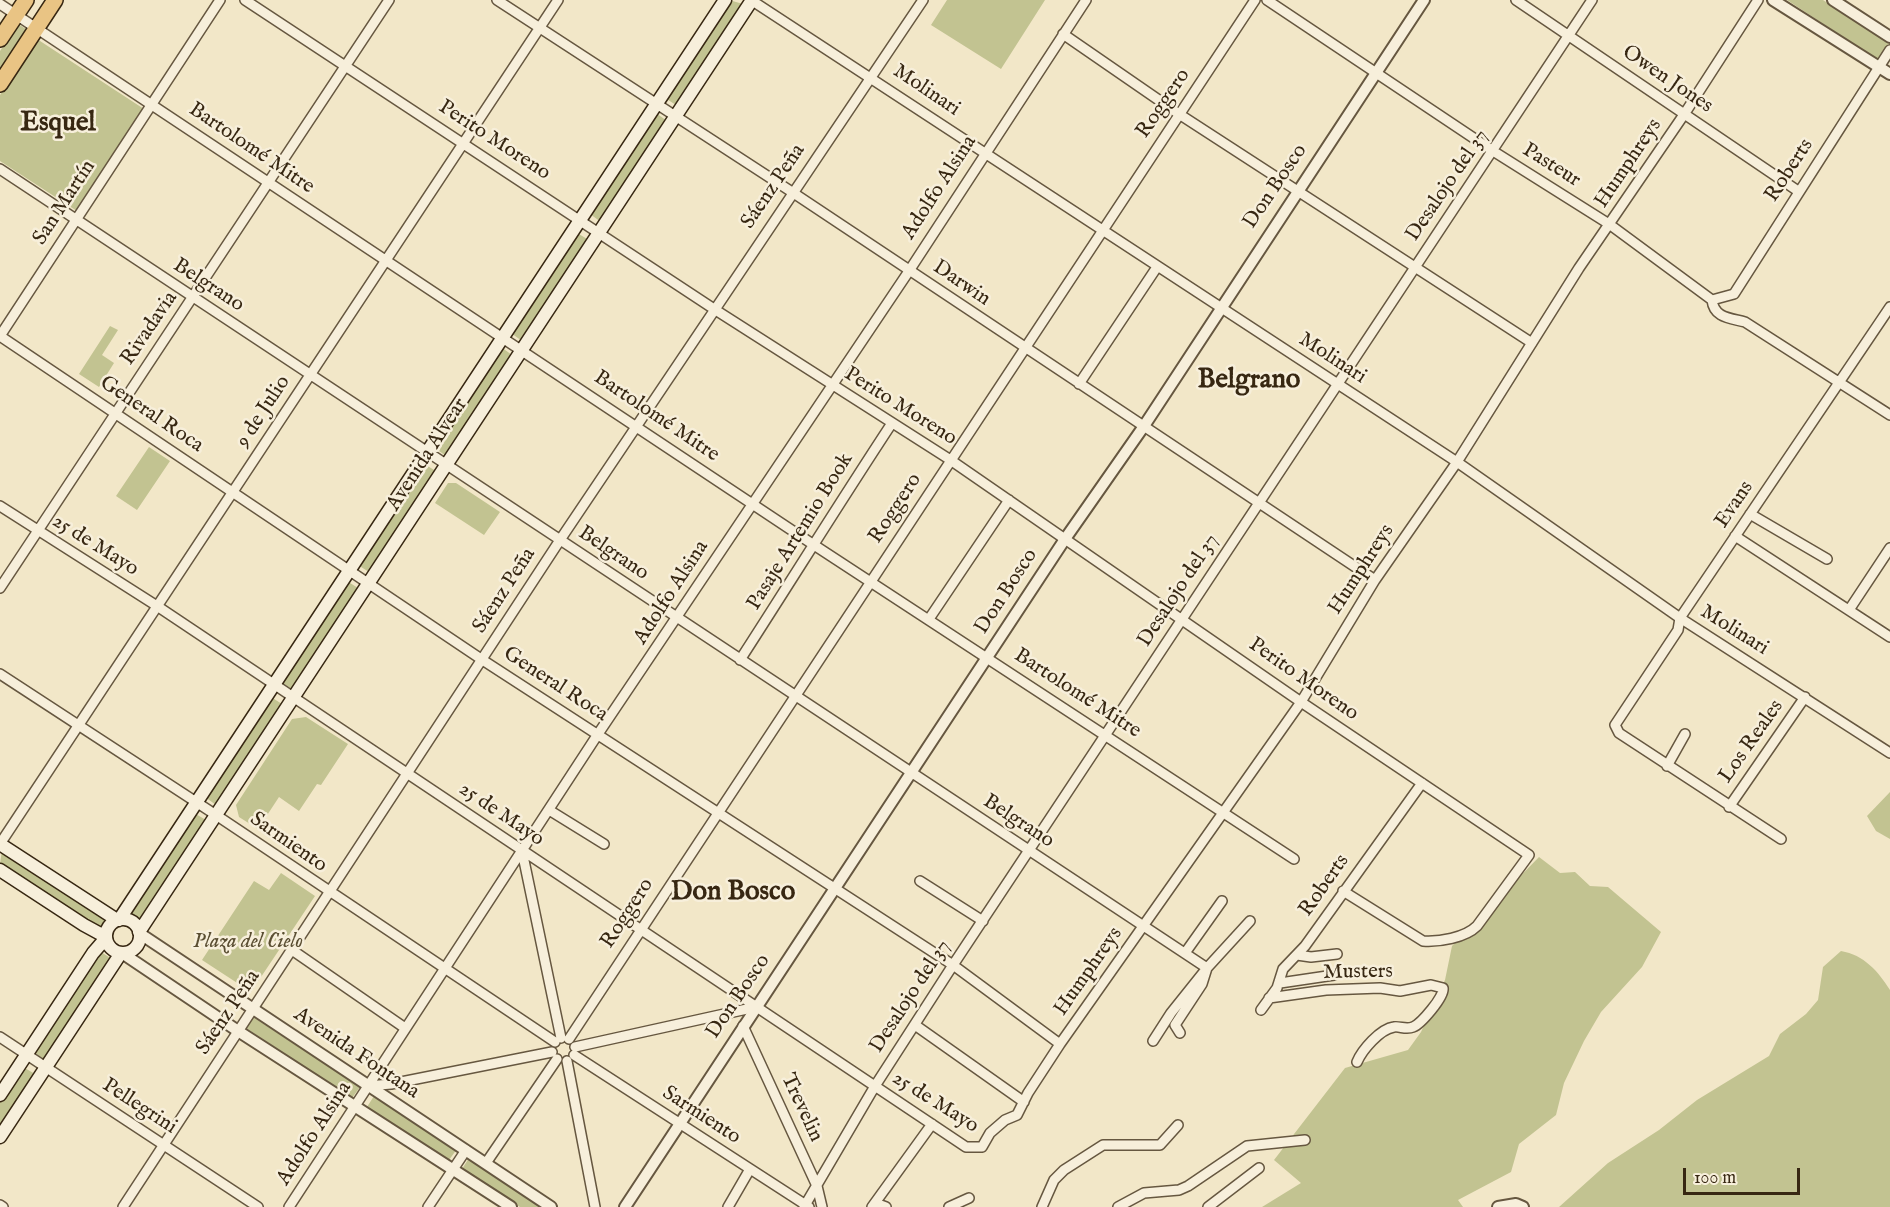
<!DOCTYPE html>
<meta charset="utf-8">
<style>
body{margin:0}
#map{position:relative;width:1890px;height:1207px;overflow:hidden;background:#f2e7c8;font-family:"IM FELL English",serif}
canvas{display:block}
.scale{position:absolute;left:1683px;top:1168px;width:117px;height:27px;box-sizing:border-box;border:3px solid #372712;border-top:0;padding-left:8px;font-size:18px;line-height:21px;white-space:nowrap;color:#372712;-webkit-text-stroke:4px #f7efdb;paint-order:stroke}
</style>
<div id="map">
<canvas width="1890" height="1207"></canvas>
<div class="scale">100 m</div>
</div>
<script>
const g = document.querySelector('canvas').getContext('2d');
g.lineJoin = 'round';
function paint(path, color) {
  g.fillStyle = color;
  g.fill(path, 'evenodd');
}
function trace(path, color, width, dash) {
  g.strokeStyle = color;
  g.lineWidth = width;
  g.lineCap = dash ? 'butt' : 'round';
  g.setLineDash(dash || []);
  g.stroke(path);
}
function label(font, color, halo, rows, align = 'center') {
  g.font = font + ' "IM FELL English",serif';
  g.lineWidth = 5;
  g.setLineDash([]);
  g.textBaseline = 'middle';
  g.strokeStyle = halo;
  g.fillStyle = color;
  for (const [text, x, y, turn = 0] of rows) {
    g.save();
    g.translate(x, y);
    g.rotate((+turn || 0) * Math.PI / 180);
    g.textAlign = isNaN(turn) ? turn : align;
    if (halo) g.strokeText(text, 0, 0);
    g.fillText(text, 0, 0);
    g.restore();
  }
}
const green = new Path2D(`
 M 729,0 L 743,4 L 676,105 L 665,98 Z
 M 947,0 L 1045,0 L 1001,69 L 931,25 Z
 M 1787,0 L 1823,0 L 1889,43 L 1878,60 Z
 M 18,24 L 26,29 L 0,70 L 0,51 Z
 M 37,39 L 147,111 L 80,213 L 0,161 L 0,95 Z
 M 656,113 L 667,121 L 601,222 L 590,214 Z
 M 577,233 L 589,240 L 522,341 L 511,333 Z
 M 110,326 L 118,330 L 102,355 L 114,363 L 99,387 L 79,374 Z
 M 501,347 L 512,355 L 446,456 L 435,448 Z
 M 149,447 L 170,461 L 137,510 L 116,496 Z
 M 424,464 L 436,471 L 369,572 L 358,565 Z
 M 448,483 L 456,483 L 500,512 L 484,535 L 435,503 Z
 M 347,581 L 358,588 L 292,689 L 281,682 Z
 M 271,697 L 282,704 L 216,805 L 205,797 Z
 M 306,717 L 348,744 L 321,785 L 317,784 L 299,811 L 279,797 L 258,829 L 239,817 L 236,805 L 292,719 Z
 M 1890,792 L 1890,839 L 1876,831 L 1867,816 Z
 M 194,813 L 206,820 L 139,921 L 128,914 Z
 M 2,850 L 109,919 L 101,931 L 0,864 Z
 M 1539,857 L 1560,873 L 1575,872 L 1590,886 L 1608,887 L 1661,932 L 1642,967 L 1601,1012 L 1584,1041 L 1564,1083 L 1556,1115 L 1519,1144 L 1511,1172 L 1458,1200 L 1463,1207 L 1262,1207 L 1301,1183 L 1274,1160 L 1345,1068 L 1408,1050 L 1421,1032 L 1445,980 L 1452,946 Z
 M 281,873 L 315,896 L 251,992 L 202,960 L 254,881 L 269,890 Z
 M 1841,951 C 1864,955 1878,971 1890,990 L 1890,1207 L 1559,1207 L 1608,1163 L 1659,1130 L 1697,1100 L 1769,1056 L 1780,1034 L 1806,1014 L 1818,1000 L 1823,967 Z
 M 101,952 L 112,959 L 45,1060 L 34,1052 Z
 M 253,1017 L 360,1087 L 352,1098 L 246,1028 Z
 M 23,1067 L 35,1074 L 0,1127 L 0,1102 Z
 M 374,1096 L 457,1149 L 449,1160 L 367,1107 Z
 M 469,1158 L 544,1207 L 520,1207 L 462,1169 Z`);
const minor = new Path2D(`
 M 245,0 L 714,309 L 949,459 L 1301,702 L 1529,855 L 1477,926 C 1465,938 1439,942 1423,941 L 1343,891
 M 497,0 L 792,192 L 1375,580
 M 751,0 L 1457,462 L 1680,618 L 1890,753
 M 1267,0 L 1493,151 L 1609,224 L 1712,300 C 1714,318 1730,318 1745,322 L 1890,415
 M 1516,0 L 1798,191
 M 0,4 L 814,545 L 1294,859
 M 1063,34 L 1179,114 L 1532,343
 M 0,169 L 1207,968 L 1171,1013 L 1153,1041
 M 1712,300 L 1734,294 L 1890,50
 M 0,336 L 481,659 L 953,965 L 1060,1044
 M 0,336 L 220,0
 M 1079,384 L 1157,267
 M 0,506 L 157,606 L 966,1147 L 982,1147
 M 1750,514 L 1827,559
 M 1735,536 L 1890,637
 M 0,588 L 389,0
 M 1849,610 L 1890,548
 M 929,619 L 1009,500
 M 740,660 C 791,581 840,502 892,423
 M 0,674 L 216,815 L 555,1042
 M 1667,766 L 1685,734
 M 1729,807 L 1805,697
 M 549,810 L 604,844
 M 1781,839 L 1619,733 L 1615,725 L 1678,630 L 1680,618 L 1890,307
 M 0,844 L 558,0
 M 522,851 L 561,1038
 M 920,881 L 983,921
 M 292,950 L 405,1028
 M 1185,953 L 1222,901
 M 1297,955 L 1311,957 L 1337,954
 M 1280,983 L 1334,975
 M 1269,998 L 1326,990 L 1380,988 L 1400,991 L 1431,985 L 1443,988 C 1445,996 1421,1024 1413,1027 C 1406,1030 1400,1026 1394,1027 C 1380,1029 1362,1050 1357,1062
 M 1261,1010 L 1277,988 L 1283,969 L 1305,946 L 1422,783
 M 915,1025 L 1024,1102
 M 743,1026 L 817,1186 L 822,1207
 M 1180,1033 L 1175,1025 L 1202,984 L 1207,968 L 1250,921
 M 0,1037 L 258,1207
 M 569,1039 L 1255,0
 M 575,1047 L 756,1007
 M 574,1055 L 809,1207
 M 567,1061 L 595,1207
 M 368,1086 L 391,1084 L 552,1052
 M 982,1147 L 990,1133 L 1005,1120 L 1017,1115 L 1028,1093 L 1060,1044 L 1301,702 L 1375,580 L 1457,462 L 1579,268 L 1685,113 L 1758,0
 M 486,1163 L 557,1059
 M 875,1203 L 886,1207
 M 0,1205 L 3,1207
 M 123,1207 L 560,540 L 923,0
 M 289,1207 L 598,734 L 909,271 L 1086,0
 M 428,1207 L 466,1150
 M 728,1207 L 750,1169
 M 804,1207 L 875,1086 L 953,965 L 1592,0
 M 872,1207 L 932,1124
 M 949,1207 L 969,1198
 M 1042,1207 L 1054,1180 L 1064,1170 L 1103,1145 L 1160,1145 L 1178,1125
 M 1118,1207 L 1144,1193 L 1179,1190 L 1188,1186 L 1247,1146 L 1305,1140
 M 1208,1207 L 1259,1168`);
const tertiary = new Path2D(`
 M 1773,0 L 1890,74
 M 1833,0 L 1890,37
 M 139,933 L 551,1207
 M 122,953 L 238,1031 L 511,1207
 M 625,1207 L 1065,539 L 1144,426 L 1424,0
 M 1498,1207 L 1516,1204 L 1523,1207`);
const secondary = new Path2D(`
 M 0,844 L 117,920
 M 0,870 L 84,925 L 106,937
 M106 936a17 17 0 1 1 34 0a17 17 0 1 1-34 0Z
 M 119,920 L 725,0
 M 139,932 L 752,0
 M 0,1095 L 93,953 L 106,938
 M 0,1137 L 121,953`);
const trunk = new Path2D(`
 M 0,39 L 26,0
 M 0,84 L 55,0`);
const streetNames = [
 ["Owen Jones",1667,80,34],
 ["Molinari",926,91,34],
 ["Roggero",1164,104,-56],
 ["Perito Moreno",494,141,33],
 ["Bartolomé Mitre",251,149,34],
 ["Humphreys",1629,164,-56],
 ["Pasteur",1551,166,32],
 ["Roberts",1790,171,-57],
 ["Desalojo del 37",1448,186,-56],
 ["Sáenz Peña",774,187,-56],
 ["Don Bosco",1276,187,-56],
 ["Adolfo Alsina",940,188,-57],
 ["San Martín",65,203,-57],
 ["Darwin",961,284,34],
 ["Belgrano",208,286,33],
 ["Rivadavia",150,329,-56],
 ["Molinari",1332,359,33],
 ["Perito Moreno",900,407,32],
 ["9 de Julio",264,412,-57],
 ["General Roca",151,415,34],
 ["Bartolomé Mitre",656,417,34],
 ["Avenida Alvear",428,455,-57],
 ["Evans",1735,505,-56],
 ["Roggero",896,509,-57],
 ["Pasaje Artemio Book",801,532,-58],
 ["25 de Mayo",95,546,32],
 ["Belgrano",613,554,34],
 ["Humphreys",1362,570,-57],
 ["Sáenz Peña",505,591,-57],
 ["Desalojo del 37",1179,591,-57],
 ["Don Bosco",1007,592,-57],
 ["Adolfo Alsina",672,593,-57],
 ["Molinari",1734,631,32],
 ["Perito Moreno",1303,680,35],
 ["General Roca",555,685,33],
 ["Bartolomé Mitre",1077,694,33],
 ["Los Reales",1752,742,-55],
 ["25 de Mayo",501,815,34],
 ["Belgrano",1018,822,33],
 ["Sarmiento",288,843,35],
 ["Roberts",1325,886,-55],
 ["Roggero",628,914,-57],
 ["Humphreys",1089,972,-55],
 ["Musters",1358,973,-1],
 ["Don Bosco",739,997,-56],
 ["Desalojo del 37",911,997,-57],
 ["Sáenz Peña",229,1013,-56],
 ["Avenida Fontana",356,1054,34],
 ["25 de Mayo",935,1103,32],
 ["Pellegrini",139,1107,33],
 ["Trevelin",801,1108,65],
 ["Sarmiento",701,1116,33],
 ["Adolfo Alsina",315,1134,-57]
];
const parkNames = [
 ["Plaza del Cielo",248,943]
];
const districtNames = [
 ["Esquel",58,124],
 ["Belgrano",1249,381],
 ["Don Bosco",733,893]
];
paint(green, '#c2c391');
trace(minor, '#665740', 12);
trace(tertiary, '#665740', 14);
trace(secondary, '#372712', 15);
trace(trunk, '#372712', 18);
trace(minor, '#f7efdb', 9);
trace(tertiary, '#f7efdb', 10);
trace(secondary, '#f7efdb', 12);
trace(trunk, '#e9c484', 15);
label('21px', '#372712', '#f7efdb', streetNames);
label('italic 21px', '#5a4e32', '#f7efdb', parkNames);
label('bold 27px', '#372712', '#f7efdb', districtNames);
</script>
